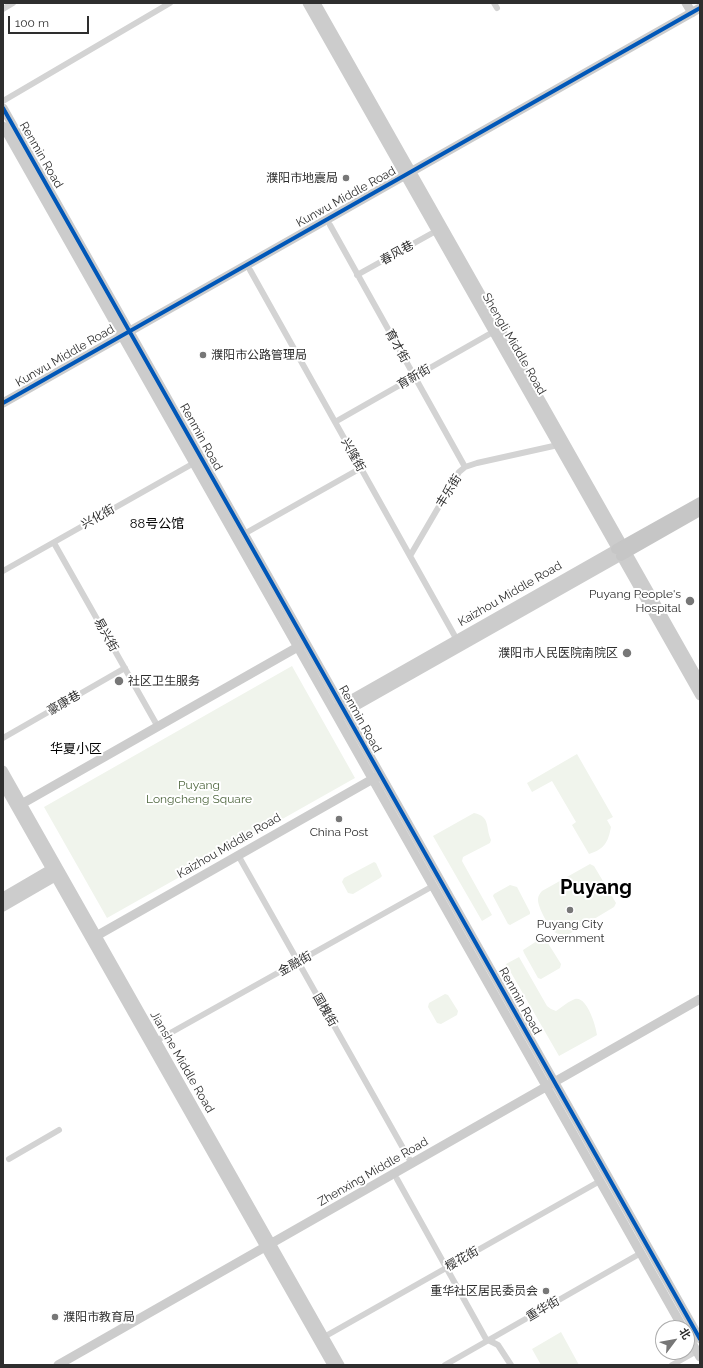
<!DOCTYPE html>
<meta charset="utf-8">
<style>
body{margin:0}
#map{position:relative;width:703px;height:1368px;overflow:hidden;background:#fff;font-family:Raleway,"Noto Sans SC",sans-serif}
canvas{display:block}
.frame{position:absolute;inset:0;border:4px solid #2e2e2e;pointer-events:none}
.north{position:absolute;left:655px;top:1320px;width:40px;height:40px;box-sizing:border-box;background:#fff;border:1px solid #ababab;border-radius:50%;rotate:58deg;font-size:11px;font-weight:700;line-height:16px;text-align:center;color:#2e2e2e}
.north::after{content:'';display:block;margin:auto;width:14px;height:18px;background:#777;clip-path:polygon(50% 0,100% 100%,50% 72%,0 100%)}
.scale{position:absolute;left:8px;top:16px;width:81px;height:18px;box-sizing:border-box;border:2px solid #2e2e2e;border-top:0;padding-left:5px;font-size:12px;line-height:14px;white-space:nowrap;color:#2e2e2e;-webkit-text-stroke:3px #fff;paint-order:stroke}
</style>
<div id="map">
<canvas width="703" height="1368"></canvas>
<div class="frame"></div>
<div class="north">北</div>
<div class="scale">100 m</div>
</div>
<script>
const g = document.querySelector('canvas').getContext('2d');
g.lineJoin = 'round';
function paint(path, color) {
  g.fillStyle = color;
  g.fill(path, 'evenodd');
}
function trace(path, color, width, dash) {
  g.strokeStyle = color;
  g.lineWidth = width;
  g.lineCap = dash ? 'butt' : 'round';
  g.setLineDash(dash || []);
  g.stroke(path);
}
function label(font, color, halo, rows, align = 'center') {
  g.font = font + ' Raleway,"Noto Sans SC",sans-serif';
  g.lineWidth = 4;
  g.setLineDash([]);
  g.textBaseline = 'middle';
  g.strokeStyle = halo;
  g.fillStyle = color;
  for (const [text, x, y, turn = 0] of rows) {
    g.save();
    g.translate(x, y);
    g.rotate((+turn || 0) * Math.PI / 180);
    g.textAlign = isNaN(turn) ? turn : align;
    if (halo) g.strokeText(text, 0, 0);
    g.fillText(text, 0, 0);
    g.restore();
  }
}
const green = new Path2D(`
 M 292,666 L 355,778 L 107,918 L 44,807 Z
 M 577,754 L 613,817 L 607,820 L 611,827 C 608,842 605,849 589,854 L 572,825 L 576,822 L 552,781 L 532,792 L 527,783 Z
 M 474,813 C 491,817 485,827 491,840 L 490,843 L 463,857 L 462,861 L 492,915 L 482,921 L 433,836 Z
 M 374,862 L 376,863 L 382,876 L 380,878 L 353,894 L 348,893 L 342,882 L 344,878 Z
 M 590,864 L 594,866 L 616,903 L 614,907 L 569,934 C 565,935 560,935 556,933 C 550,930 537,906 538,899 C 538,896 540,893 542,891 Z
 M 510,885 L 517,887 L 530,912 L 530,914 L 510,925 L 508,924 L 493,896 L 494,894 Z
 M 540,939 L 544,939 L 546,940 L 561,964 L 560,968 L 541,979 L 538,978 L 524,953 L 523,950 Z
 M 519,957 L 547,1006 L 551,1009 L 556,1011 C 562,1007 569,1001 575,999 C 587,996 596,1026 597,1035 L 559,1056 L 506,964 Z
 M 445,994 L 448,995 L 458,1011 L 457,1015 L 441,1024 L 437,1023 L 428,1007 L 429,1003 Z
 M 561,1332 L 579,1365 L 541,1365 L 532,1349 Z`);
const street = new Path2D(`
 M 494,3 L 497,8
 M 3,9 L 13,3
 M 3,101 L 170,3
 M 330,225 L 465,467
 M 250,270 L 457,640
 M 357,275 L 436,231
 M 335,422 L 493,332
 M 244,534 L 361,468
 M 54,543 L 158,727
 M 410,556 L 459,472 L 465,467 L 477,463 L 558,445
 M 3,571 L 194,463
 M 3,738 L 125,668
 M 238,855 L 412,1164
 M 156,1041 L 433,886
 M 9,1159 L 59,1130
 M 397,1179 L 486,1339 L 498,1345 L 511,1365
 M 324,1337 L 600,1181
 M 445,1365 L 641,1253
 M 672,1365 L 697,1351`);
const secondary = new Path2D(`
 M 307,3 L 700,696
 M 316,3 L 700,681
 M 686,3 L 692,13
 M 3,108 L 700,1339
 M 3,126 L 683,1328
 M 3,403 L 700,8
 M 336,708 L 616,549
 M 340,715 L 621,556
 M 3,770 L 340,1365
 M 3,785 L 332,1365
 M 18,806 L 303,644
 M 3,897 L 56,866
 M 3,907 L 60,874
 M 91,939 L 378,776
 M 687,1334 L 700,1357
 M 58,1365 L 700,999`);
const primary = new Path2D(`
 M 616,549 L 700,502
 M 621,556 L 700,511`);
const cycleway = new Path2D(`
 M 3,108 L 700,1339
 M 3,403 L 700,8`);
const markers = [
 [346,178,4,"#777"],
 [203,355,4,"#777"],
 [690,601,5,"#777"],
 [627,653,5,"#777"],
 [119,681,5,"#777"],
 [339,819,4,"#777"],
 [570,910,4,"#777"],
 [546,1291,4,"#777"],
 [55,1317,4,"#777"]
];
const streetNames = [
 ["Renmin Road",41,155,60],
 ["Kunwu Middle Road",346,197,-29],
 ["春风巷",397,253,-29],
 ["Shengli Middle Road",514,344,60],
 ["育才街",397,346,61],
 ["Kunwu Middle Road",65,356,-30],
 ["育新街",414,377,-30],
 ["Renmin Road",201,437,61],
 ["兴隆街",353,455,61],
 ["丰乐街",449,491,-58],
 ["兴化街",98,517,-29],
 ["Kaizhou Middle Road",510,594,-30],
 ["易兴街",106,635,61],
 ["豪康巷",64,703,-30],
 ["Renmin Road",360,719,61],
 ["Kaizhou Middle Road",229,846,-30],
 ["金融街",295,964,-29],
 ["Renmin Road",520,1001,61],
 ["国槐街",325,1010,60],
 ["Jianshe Middle Road",182,1062,60],
 ["Zhenxing Middle Road",373,1172,-30],
 ["樱花街",462,1259,-29],
 ["重华街",543,1309,-30]
];
const poiNames = [
 ["濮阳市地震局",338,178],
 ["濮阳市公路管理局",211,355,"left"],
 ["Puyang People's",681,594],
 ["Hospital",681,608],
 ["濮阳市人民医院南院区",618,653],
 ["社区卫生服务",128,681,"left"],
 ["China Post",339,832,"center"],
 ["Puyang City",570,924,"center"],
 ["Government",570,938,"center"],
 ["重华社区居民委员会",538,1291],
 ["濮阳市教育局",63,1317,"left"]
];
const parkNames = [
 ["Puyang",199,785],
 ["Longcheng Square",199,799]
];
const neighbourhoodNames = [
 ["88号公馆",157,524],
 ["华夏小区",76,749]
];
const townNames = [
 ["Puyang",596,888]
];
paint(green, '#f0f4ec');
trace(street, '#d3d3d3', 6);
trace(secondary, '#ccc', 9);
trace(primary, '#c6c6c6', 10);
trace(cycleway, '#0057b8', 4);
for (const [x, y, r, color] of markers) {
  const dot = new Path2D();
  dot.arc(x, y, r, 0, 2 * Math.PI);
  g.fillStyle = color;
  g.fill(dot);
  trace(dot, '#fff', 1.5);
}
label('12px', '#2e2e2e', '#fff', streetNames);
label('12px', '#2e2e2e', '#fff', poiNames, 'right');
label('12px', '#4f673f', '#fff', parkNames);
label('13px', '#000', '#fff', neighbourhoodNames);
label('bold 20px', '#000', '#fff', townNames);
</script>
